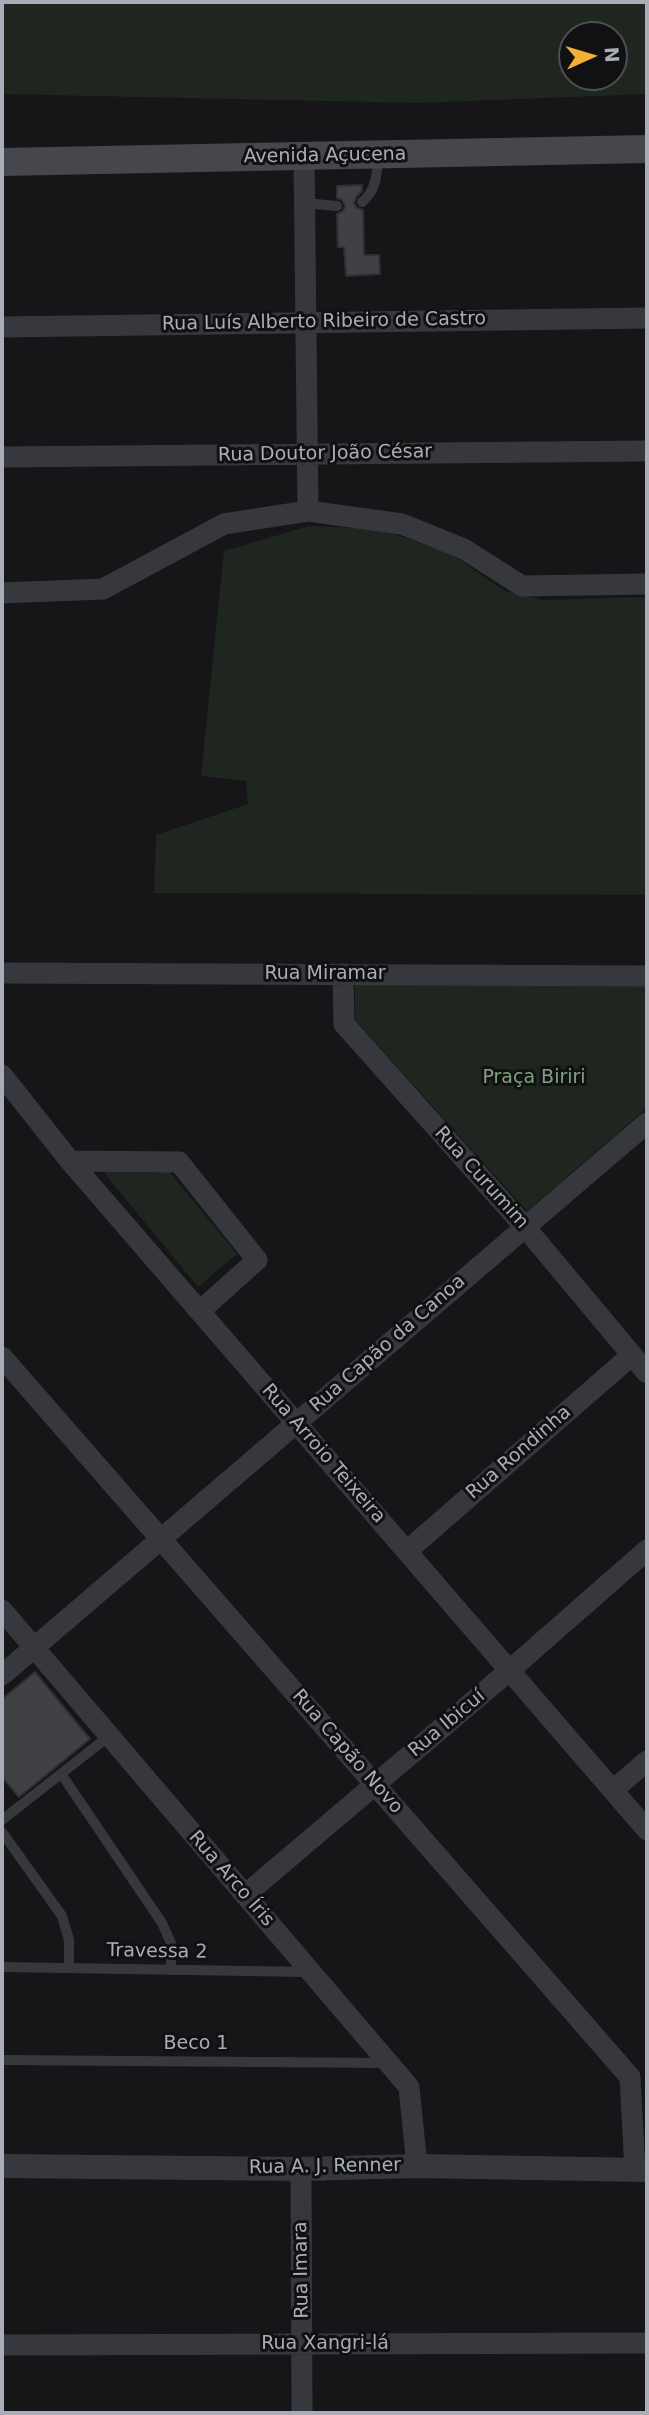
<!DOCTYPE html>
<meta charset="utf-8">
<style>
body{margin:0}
#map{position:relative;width:649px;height:2415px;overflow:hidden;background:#161618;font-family:"DejaVu Sans",sans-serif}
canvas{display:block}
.frame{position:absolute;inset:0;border:4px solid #a8adb8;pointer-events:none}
.north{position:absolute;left:558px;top:21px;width:70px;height:70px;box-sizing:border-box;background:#111113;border:2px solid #4d4f55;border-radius:50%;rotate:86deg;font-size:19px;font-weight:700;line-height:28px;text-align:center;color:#a8adb8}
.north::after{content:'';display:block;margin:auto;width:24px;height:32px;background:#f2b134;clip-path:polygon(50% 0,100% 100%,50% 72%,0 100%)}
</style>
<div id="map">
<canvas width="649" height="2415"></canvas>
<div class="frame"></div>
<div class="north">N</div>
</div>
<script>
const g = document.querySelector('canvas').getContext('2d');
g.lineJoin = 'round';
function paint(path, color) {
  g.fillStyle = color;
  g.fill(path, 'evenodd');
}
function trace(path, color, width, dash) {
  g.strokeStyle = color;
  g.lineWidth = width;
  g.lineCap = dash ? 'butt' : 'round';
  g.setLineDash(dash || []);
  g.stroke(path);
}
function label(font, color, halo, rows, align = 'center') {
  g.font = font + ' "DejaVu Sans",sans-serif';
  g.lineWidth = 6;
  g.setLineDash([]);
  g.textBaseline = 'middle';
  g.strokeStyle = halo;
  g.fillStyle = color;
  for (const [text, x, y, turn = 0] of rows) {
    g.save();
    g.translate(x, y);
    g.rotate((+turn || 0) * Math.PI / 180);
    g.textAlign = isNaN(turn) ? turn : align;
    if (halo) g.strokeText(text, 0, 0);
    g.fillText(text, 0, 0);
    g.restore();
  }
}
const green = new Path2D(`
 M 2,2 L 647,2 L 647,94 L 418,103 L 2,94 ZM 572,35 L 614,35 L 614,77 L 572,77 Z
 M 309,526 L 380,529 L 451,554 L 505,591 L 542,600 L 647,597 L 647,895 L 154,893 L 156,835 L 248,804 L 246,781 L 201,776 L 224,551 Z
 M 355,984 L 647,986 L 647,1108 L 527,1211 L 355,1020 Z
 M 166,1168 L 237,1254 L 198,1287 L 101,1169 Z`);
const building = new Path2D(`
 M 362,185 L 362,191 L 356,197 L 354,203 L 357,208 L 363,210 L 364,255 L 379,255 L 380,274 L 346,276 L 344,247 L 338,247 L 337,214 L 343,211 L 345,206 L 342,200 L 337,198 L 337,186 Z
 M 35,1672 L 90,1739 L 19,1797 L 2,1777 L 2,1699 Z`);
const service = new Path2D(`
 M 362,202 C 377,190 377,173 378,155
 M 304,203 L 337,206
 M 62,1775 L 162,1923 L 171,1943 L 171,1970
 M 2,1820 L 109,1736
 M 2,1832 L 62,1916 L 69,1940 L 69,1968
 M 2,1967 L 309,1972
 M 2,2060 L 387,2063`);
const minor = new Path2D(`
 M 304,156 L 308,511
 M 2,327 L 647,318
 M 2,457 L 647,451
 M 2,593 L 103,589 L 224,524 L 308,511 L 402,524 L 464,549 L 522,586 L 647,584
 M 2,973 L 647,976
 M 343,974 L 344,1024 L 525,1227 L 647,1373
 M 2,1075 L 70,1161 L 647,1830
 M 70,1161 L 179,1162 L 257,1260 L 200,1311
 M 2,1357 L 630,2077 L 635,2170
 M 407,1551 L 632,1355
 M 2,1610 L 409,2087 L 417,2166
 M 2,1675 L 647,1123
 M 613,1790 L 647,1761
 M 245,1895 L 510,1670 L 647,1550
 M 301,2169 L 302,2413
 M 2,2345 L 647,2343`);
const tertiary = new Path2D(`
 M 2,2166 L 301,2169 L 417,2166 L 647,2170`);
const secondary = new Path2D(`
 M 2,162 L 647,149`);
const streetNames = [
 ["Avenida Açucena",325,156,-1],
 ["Rua Luís Alberto Ribeiro de Castro",324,322,-1],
 ["Rua Doutor João César",325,454,-1],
 ["Rua Miramar",325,974],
 ["Rua Curumim",481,1178,48],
 ["Rua Capão da Canoa",388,1344,-41],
 ["Rua Rondinha",519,1453,-41],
 ["Rua Arroio Teixeira",323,1454,49],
 ["Rua Ibicuí",447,1724,-40],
 ["Rua Capão Novo",347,1752,49],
 ["Rua Arco Íris",231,1879,49],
 ["Travessa 2",157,1952,1],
 ["Beco 1",196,2044],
 ["Rua A. J. Renner",325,2167,-1],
 ["Rua Imara",302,2270,-91],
 ["Rua Xangri-lá",325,2344]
];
const parkNames = [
 ["Praça Biriri",534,1078]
];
paint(green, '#1e261f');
paint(building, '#404145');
trace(building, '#303034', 2);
trace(service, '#37383d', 10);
trace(minor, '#37383d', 21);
trace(tertiary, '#37383d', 24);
trace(secondary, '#45474d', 28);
label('19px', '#a8adb8', '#111113', streetNames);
label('19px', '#7fa381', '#111113', parkNames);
</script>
